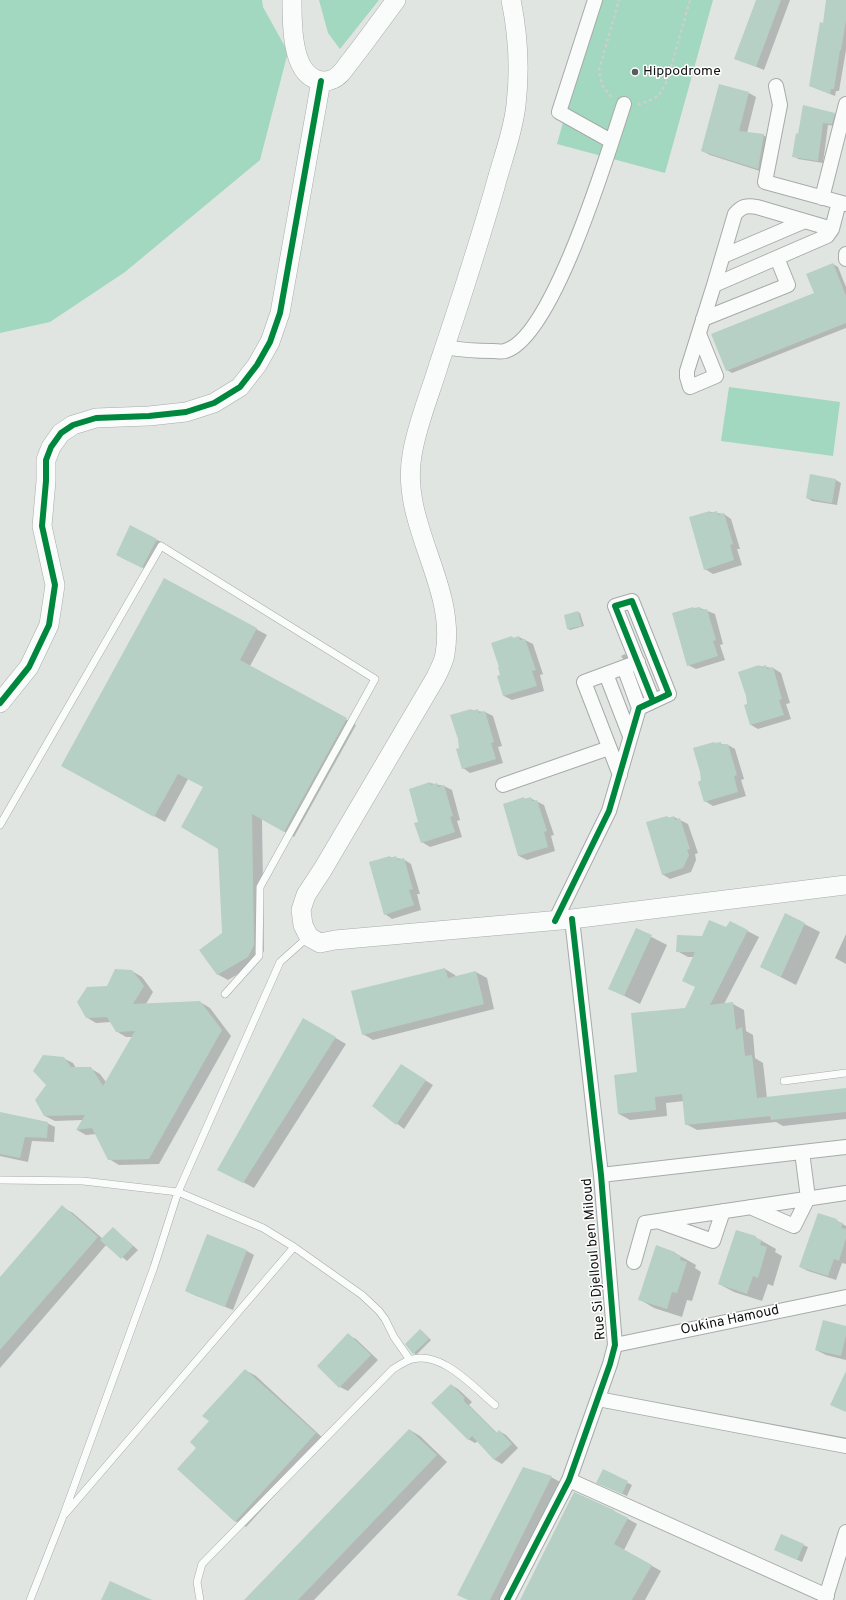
<!DOCTYPE html>
<style>
body{margin:0}
canvas{display:block;background:#e0e5e2}
</style>
<canvas width="846" height="1600"></canvas>
<script>
const g = document.querySelector('canvas').getContext('2d');
g.lineJoin = 'round';
function paint(path, color) {
  g.fillStyle = color;
  g.fill(path, 'evenodd');
}
function trace(path, color, width, dash) {
  g.strokeStyle = color;
  g.lineWidth = width;
  g.lineCap = dash ? 'butt' : 'round';
  g.setLineDash(dash || []);
  g.stroke(path);
}
function label(font, color, halo, rows, align = 'center') {
  g.font = font + ' Overpass,sans-serif';
  g.lineWidth = 3;
  g.setLineDash([]);
  g.textBaseline = 'middle';
  g.strokeStyle = halo;
  g.fillStyle = color;
  for (const [text, x, y, turn = 0] of rows) {
    g.save();
    g.translate(x, y);
    g.rotate((+turn || 0) * Math.PI / 180);
    g.textAlign = isNaN(turn) ? turn : align;
    if (halo) g.strokeText(text, 0, 0);
    g.fillText(text, 0, 0);
    g.restore();
  }
}
const green = new Path2D(`
 M 0,0 L 262,0 L 263,7 L 288,52 L 260,160 L 125,272 L 50,322 L 0,333 Z
 M 319,0 L 379,0 L 340,49 L 328,33 Z
 M 597,0 L 713,0 L 665,173 L 557,144 Z
 M 729,387 L 840,402 L 833,456 L 721,441 Z`);
const shadow = new Path2D(`
 M 757,0 L 790,0 L 764,70 L 735,58 Z
 M 827,0 L 846,0 L 846,50 L 839,91 L 836,91 L 835,96 L 810,86 L 824,24 Z
 M 749,93 L 756,97 L 747,133 L 763,135 L 771,140 L 766,173 L 710,155 L 702,151 Z
 M 834,114 L 839,117 L 837,126 L 828,125 L 823,163 L 798,159 L 794,156 L 799,135 Z
 M 833,264 L 838,267 L 846,287 L 846,328 L 732,373 L 727,370 L 815,293 Z
 M 811,475 L 836,480 L 841,483 L 837,505 L 812,501 L 807,498 Z
 M 710,512 L 724,514 L 731,519 L 740,549 L 737,549 L 742,565 L 713,574 L 705,569 Z
 M 157,540 L 162,542 L 148,570 L 122,558 Z
 M 165,579 L 267,635 L 250,666 L 356,725 L 294,837 L 262,819 L 264,951 L 258,962 L 228,980 L 217,974 L 223,933 L 219,848 L 204,787 L 188,779 L 165,822 L 73,771 Z
 M 700,608 L 715,614 L 723,644 L 720,645 L 725,660 L 696,669 L 688,665 L 695,609 Z
 M 578,612 L 580,613 L 584,626 L 570,630 L 568,629 Z
 M 512,637 L 515,639 L 519,637 L 533,644 L 543,674 L 540,675 L 544,691 L 512,700 L 504,696 L 501,676 Z
 M 625,654 L 628,658 L 624,660 L 621,656 Z
 M 759,666 L 773,668 L 781,673 L 790,703 L 786,704 L 791,719 L 758,729 L 751,725 L 747,696 Z
 M 471,710 L 485,712 L 493,716 L 502,746 L 498,747 L 503,763 L 470,773 L 463,768 L 460,748 Z
 M 714,743 L 728,745 L 735,749 L 744,779 L 741,780 L 746,796 L 713,806 L 705,801 L 703,781 Z
 M 430,783 L 444,786 L 452,790 L 460,820 L 457,821 L 462,837 L 430,847 L 422,842 L 419,822 Z
 M 524,798 L 526,800 L 530,798 L 544,805 L 554,835 L 551,836 L 555,851 L 527,860 L 519,856 L 504,804 Z
 M 667,817 L 670,818 L 674,817 L 688,824 L 698,853 L 695,854 L 696,860 L 691,872 L 670,879 L 662,874 Z
 M 389,857 L 403,859 L 411,864 L 420,894 L 417,894 L 421,910 L 392,919 L 385,914 Z
 M 785,914 L 820,932 L 796,985 L 761,967 Z
 M 730,922 L 759,937 L 724,1004 L 733,1004 L 744,1010 L 746,1031 L 753,1035 L 755,1058 L 763,1063 L 767,1098 L 846,1089 L 846,1119 L 783,1126 L 776,1122 L 697,1130 L 686,1124 L 684,1101 L 666,1103 L 667,1116 L 630,1120 L 619,1114 L 638,1073 L 685,1009 L 696,988 L 693,957 L 688,957 L 677,951 L 703,937 L 727,928 Z
 M 636,929 L 667,945 L 640,1004 L 609,988 Z
 M 846,934 L 846,964 L 835,958 Z
 M 445,969 L 455,975 L 456,977 L 476,972 L 487,978 L 494,1009 L 373,1040 L 363,1034 Z
 M 132,971 L 142,977 L 153,992 L 146,1004 L 200,1002 L 210,1008 L 231,1036 L 159,1164 L 119,1165 L 109,1159 L 96,1134 L 86,1135 L 77,1130 L 83,1120 L 55,1121 L 45,1116 L 63,1058 L 73,1063 L 76,1068 L 90,1068 L 100,1074 L 106,1082 L 133,1037 L 126,1037 L 116,1031 L 111,1022 L 96,1023 L 86,1017 L 108,987 Z
 M 303,1019 L 346,1044 L 254,1188 L 228,1174 Z
 M 409,1070 L 433,1085 L 404,1129 L 374,1106 Z
 M 0,1113 L 47,1123 L 55,1127 L 54,1142 L 32,1141 L 28,1162 L 0,1156 Z
 M 62,1207 L 73,1213 L 103,1239 L 113,1228 L 138,1250 L 127,1261 L 107,1244 L 0,1368 L 0,1279 Z
 M 836,1220 L 846,1226 L 846,1264 L 842,1263 L 836,1280 L 808,1271 L 800,1267 Z
 M 207,1236 L 247,1251 L 254,1255 L 233,1310 L 194,1295 L 186,1291 Z
 M 755,1237 L 776,1249 L 775,1252 L 782,1256 L 773,1286 L 768,1284 L 762,1301 L 734,1292 L 719,1284 Z
 M 675,1253 L 696,1265 L 695,1268 L 701,1272 L 692,1301 L 687,1300 L 682,1317 L 654,1308 L 639,1299 Z
 M 846,1327 L 846,1360 L 826,1355 L 816,1350 Z
 M 422,1331 L 431,1340 L 416,1355 L 406,1344 Z
 M 348,1335 L 356,1339 L 378,1360 L 348,1391 L 340,1387 Z
 M 245,1370 L 256,1376 L 325,1440 L 246,1527 L 235,1521 L 198,1448 L 210,1421 Z
 M 451,1385 L 458,1389 L 472,1402 L 469,1405 L 497,1433 L 499,1431 L 506,1435 L 518,1448 L 502,1464 L 495,1460 L 478,1441 L 475,1443 L 468,1439 Z
 M 410,1430 L 420,1436 L 447,1462 L 314,1600 L 246,1600 Z
 M 603,1471 L 632,1485 L 627,1496 L 603,1485 Z
 M 551,1477 L 562,1483 L 503,1600 L 468,1600 Z
 M 614,1511 L 637,1524 L 624,1550 L 661,1571 L 645,1600 L 521,1600 Z
 M 803,1545 L 808,1547 L 802,1562 L 780,1552 Z`);
const building = new Path2D(`
 M 756,0 L 781,0 L 756,67 L 734,59 Z
 M 826,0 L 846,0 L 846,20 L 841,50 L 840,50 L 834,89 L 831,89 L 830,94 L 809,86 L 820,22 L 823,23 Z
 M 719,84 L 749,92 L 739,131 L 764,134 L 758,169 L 701,151 Z
 M 803,105 L 835,113 L 832,124 L 823,123 L 818,161 L 792,157 L 796,133 L 798,134 Z
 M 833,263 L 846,296 L 846,323 L 726,371 L 711,334 L 814,293 L 806,274 Z
 M 810,474 L 836,479 L 832,503 L 806,498 Z
 M 710,511 L 710,513 L 717,511 L 718,515 L 724,513 L 733,544 L 730,545 L 734,560 L 704,570 L 689,517 Z
 M 130,525 L 157,539 L 142,568 L 116,555 Z
 M 164,578 L 257,628 L 240,660 L 347,718 L 284,832 L 252,814 L 254,945 L 248,957 L 217,975 L 199,950 L 222,933 L 218,849 L 181,827 L 203,787 L 178,774 L 154,817 L 61,766 Z
 M 693,607 L 694,608 L 700,607 L 701,610 L 707,609 L 716,640 L 713,641 L 718,656 L 687,666 L 672,613 Z
 M 578,611 L 582,626 L 567,629 L 564,615 Z
 M 512,636 L 513,638 L 519,636 L 520,640 L 525,639 L 536,670 L 532,671 L 537,686 L 503,696 L 497,676 L 500,675 L 498,667 L 499,667 L 491,643 Z
 M 759,665 L 760,667 L 766,665 L 767,669 L 773,667 L 782,699 L 779,700 L 784,715 L 750,725 L 744,705 L 747,704 L 746,696 L 738,672 Z
 M 471,709 L 472,711 L 478,709 L 479,713 L 485,711 L 494,742 L 491,743 L 496,759 L 462,769 L 456,749 L 459,748 L 458,739 L 450,715 Z
 M 714,742 L 714,743 L 721,742 L 722,745 L 728,744 L 737,775 L 734,776 L 738,792 L 704,802 L 698,782 L 701,780 L 700,772 L 693,748 Z
 M 430,782 L 431,785 L 437,783 L 438,787 L 444,785 L 453,816 L 450,817 L 455,832 L 421,843 L 414,823 L 418,822 L 409,789 Z
 M 524,797 L 524,799 L 531,797 L 532,801 L 537,800 L 547,831 L 544,832 L 548,847 L 518,856 L 503,804 Z
 M 667,816 L 668,818 L 674,816 L 675,820 L 680,818 L 690,849 L 687,850 L 689,855 L 683,868 L 662,875 L 646,822 Z
 M 390,856 L 390,858 L 396,856 L 398,860 L 404,858 L 413,889 L 409,890 L 414,905 L 384,915 L 369,862 Z
 M 785,913 L 805,923 L 781,977 L 760,967 Z
 M 709,920 L 726,927 L 730,921 L 748,930 L 710,1005 L 733,1002 L 736,1030 L 742,1027 L 745,1056 L 752,1055 L 757,1098 L 846,1088 L 846,1112 L 771,1120 L 770,1116 L 685,1125 L 682,1094 L 655,1097 L 656,1110 L 618,1114 L 614,1075 L 637,1072 L 631,1013 L 685,1008 L 695,987 L 682,981 L 695,952 L 676,952 L 677,935 L 702,936 Z
 M 636,928 L 652,935 L 624,996 L 608,989 Z
 M 445,968 L 448,978 L 476,971 L 484,1004 L 362,1035 L 351,991 Z
 M 115,969 L 132,970 L 144,986 L 133,1004 L 200,1001 L 222,1030 L 149,1159 L 108,1160 L 92,1128 L 76,1130 L 85,1115 L 44,1116 L 35,1100 L 46,1085 L 33,1071 L 43,1055 L 64,1057 L 71,1067 L 91,1067 L 103,1086 L 135,1031 L 116,1032 L 107,1017 L 86,1018 L 77,1002 L 87,987 L 107,986 Z
 M 303,1018 L 336,1037 L 243,1183 L 217,1170 Z
 M 401,1064 L 426,1080 L 396,1125 L 372,1106 Z
 M 0,1112 L 48,1122 L 47,1138 L 25,1137 L 20,1158 L 0,1154 Z
 M 62,1205 L 98,1237 L 0,1350 L 0,1277 Z
 M 818,1213 L 837,1219 L 836,1221 L 843,1223 L 841,1228 L 846,1229 L 846,1238 L 839,1261 L 834,1259 L 828,1276 L 799,1267 Z
 M 113,1227 L 133,1246 L 121,1259 L 100,1240 Z
 M 736,1230 L 756,1236 L 755,1238 L 762,1240 L 760,1245 L 767,1247 L 758,1278 L 753,1276 L 747,1294 L 718,1284 Z
 M 207,1234 L 247,1250 L 225,1307 L 185,1291 Z
 M 656,1245 L 675,1252 L 675,1254 L 681,1256 L 680,1260 L 687,1262 L 677,1293 L 672,1292 L 667,1309 L 638,1300 Z
 M 823,1320 L 846,1326 L 846,1335 L 841,1356 L 815,1350 Z
 M 420,1329 L 429,1339 L 413,1354 L 405,1344 Z
 M 348,1333 L 371,1355 L 339,1388 L 317,1366 Z
 M 245,1369 L 316,1433 L 235,1522 L 177,1469 L 196,1448 L 190,1442 L 209,1421 L 202,1416 Z
 M 846,1371 L 846,1412 L 830,1405 Z
 M 451,1384 L 465,1398 L 463,1400 L 496,1433 L 499,1430 L 512,1444 L 494,1460 L 472,1436 L 468,1440 L 431,1403 Z
 M 409,1429 L 437,1455 L 298,1600 L 244,1600 Z
 M 523,1467 L 552,1476 L 490,1600 L 468,1600 L 457,1595 Z
 M 603,1469 L 628,1481 L 622,1494 L 596,1483 Z
 M 574,1492 L 614,1510 L 614,1511 L 628,1518 L 614,1544 L 652,1565 L 632,1600 L 520,1600 Z
 M 781,1534 L 804,1544 L 797,1560 L 774,1550 Z
 M 110,1581 L 152,1600 L 101,1600 Z`);
const path = new Path2D(`
 M 611,97 L 602,85 L 599,70 L 619,0
 M 638,105 L 653,99 L 659,95 L 667,81 L 690,0`);
const lane = new Path2D(`
 M 0,825 L 161,546 L 375,679 L 260,887 L 259,956 L 225,994
 M 784,1081 L 846,1073
 M 0,1180 L 83,1181 L 178,1192 L 263,1228 L 294,1247 L 362,1295 L 379,1311 L 385,1319 L 394,1337 L 410,1360
 M 65,1514 L 294,1247
 M 30,1600 L 62,1519 L 154,1267 L 178,1192 L 280,962 L 308,937
 M 200,1600 L 197,1582 L 202,1564 L 393,1369 C 398,1366 404,1362 409,1360 C 441,1349 473,1387 495,1405`);
const street = new Path2D(`
 M 595,0 L 559,112 L 611,141
 M 776,86 L 780,105 L 765,182 L 846,204
 M 822,198 L 846,104
 M 846,254 L 846,259
 M 723,256 L 805,221
 M 714,285 L 735,214 C 742,206 747,205 757,207 L 832,229
 M 703,319 L 788,285 L 777,258
 M 699,334 L 716,376 L 690,387 L 687,377 L 687,371 L 714,285 L 827,236 L 832,229 L 839,202
 M 445,347 C 461,350 477,351 493,351 C 497,351 502,352 505,351 C 553,338 608,152 624,104
 M 624,667 L 639,708
 M 606,674 L 630,736
 M 620,775 L 584,682 L 638,662
 M 503,785 L 609,748
 M 555,921 L 609,811 L 639,708 L 669,694 L 632,601 L 615,606 L 653,701
 M 601,1175 L 846,1147
 M 750,1207 L 794,1226 L 808,1198 L 802,1152
 M 660,1222 L 713,1241 L 723,1211
 M 634,1262 L 645,1223 L 846,1193
 M 615,1345 L 846,1297
 M 598,1399 L 846,1446
 M 569,1480 L 827,1596
 M 507,1600 L 569,1480 L 610,1364 L 615,1345 L 601,1175 L 572,919
 M 825,1600 L 846,1532`);
const secondary = new Path2D(`
 M 292,0 C 292,21 291,69 315,79 C 320,81 327,82 333,79 C 341,76 346,66 352,59 C 367,40 381,20 396,0
 M 511,0 C 518,34 520,71 516,105 C 513,133 502,160 495,187 C 478,246 459,305 439,364 C 430,394 417,424 412,455 C 400,525 457,585 445,654 C 444,662 439,670 436,677 L 323,869 L 306,895 L 301,910 L 303,925 L 309,937 L 320,943 L 335,940 L 572,919 L 846,885
 M 0,703 L 29,667 L 49,625 L 55,585 L 42,526 L 46,481 L 46,460 L 51,447 L 61,433 L 73,425 L 96,418 L 149,416 L 186,412 L 214,403 L 240,387 L 257,365 L 270,342 L 280,313 L 321,81`);
const cycleway = new Path2D(`
 M 0,703 L 29,667 L 49,625 L 55,585 L 42,526 L 46,481 L 46,460 L 51,447 L 61,433 L 73,425 L 96,418 L 149,416 L 186,412 L 214,403 L 240,387 L 257,365 L 270,342 L 280,313 L 321,81
 M 555,921 L 609,811 L 639,708 L 669,694 L 632,601 L 615,606 L 653,701
 M 507,1600 L 569,1480 L 610,1364 L 615,1345 L 601,1175 L 572,919`);
const markers = [
 [635,72,4,"#595c5b"]
];
const poiNames = [
 ["Hippodrome",643,72]
];
const streetNames = [
 ["Rue Si Djelloul ben Miloud",595,1259,-95],
 ["Oukina Hamoud",730,1321,-12]
];
paint(green, '#a2d7c0');
paint(shadow, '#0003');
paint(building, '#b7d0c5');
trace(lane, '#a7aba8', 8);
trace(street, '#a7aba8', 16);
trace(secondary, '#a7aba8', 20);
trace(path, '#cdcece', 2.5, [3, 3]);
trace(lane, '#fafbfb', 7);
trace(street, '#fafbfb', 14);
trace(secondary, '#fafbfb', 19);
trace(cycleway, '#00873e', 6);
for (const [x, y, r, color] of markers) {
  const dot = new Path2D();
  dot.arc(x, y, r, 0, 2 * Math.PI);
  g.fillStyle = color;
  g.fill(dot);
  trace(dot, '#fff', 1.5);
}
label('14px', '#111312', '#fff', poiNames, 'left');
label('14px', '#111312', '#fff', streetNames);
</script>
